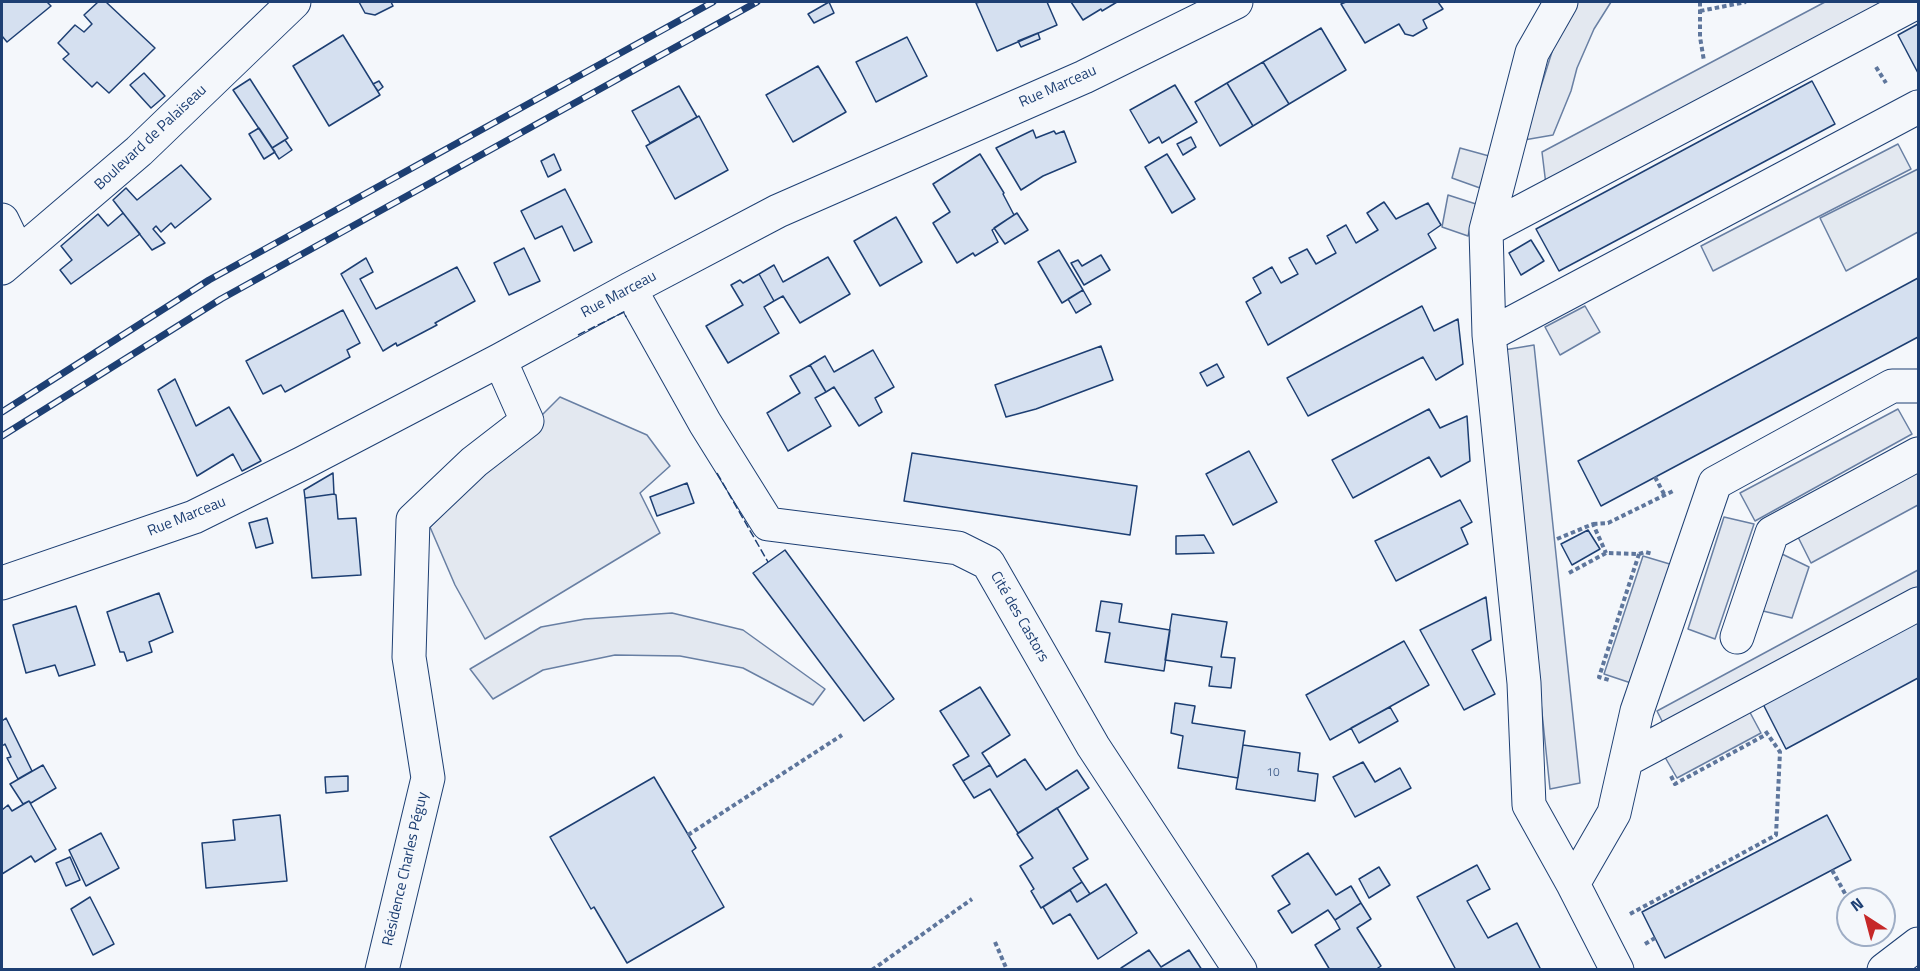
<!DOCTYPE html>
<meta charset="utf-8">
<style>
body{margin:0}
#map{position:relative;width:1920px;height:971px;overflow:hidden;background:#f4f7fb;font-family:"Titillium Web",sans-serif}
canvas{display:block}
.frame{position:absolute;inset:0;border:3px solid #1d3f73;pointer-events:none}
.north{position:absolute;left:1836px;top:887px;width:60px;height:60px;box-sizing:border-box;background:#f4f7fb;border:2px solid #9eadc5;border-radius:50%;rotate:324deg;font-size:16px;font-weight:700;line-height:24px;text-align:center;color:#1d3f73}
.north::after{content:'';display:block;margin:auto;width:21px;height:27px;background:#c62828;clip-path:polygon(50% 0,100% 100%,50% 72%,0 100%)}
</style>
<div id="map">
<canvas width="1920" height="971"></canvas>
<div class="frame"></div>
<div class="north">N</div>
</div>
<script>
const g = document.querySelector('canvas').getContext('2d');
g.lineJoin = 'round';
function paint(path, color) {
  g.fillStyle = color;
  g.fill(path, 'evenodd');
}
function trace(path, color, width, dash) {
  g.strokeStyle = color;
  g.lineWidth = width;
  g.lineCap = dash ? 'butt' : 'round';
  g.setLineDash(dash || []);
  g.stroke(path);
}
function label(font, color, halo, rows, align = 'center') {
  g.font = font + ' "Titillium Web",sans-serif';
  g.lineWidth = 4.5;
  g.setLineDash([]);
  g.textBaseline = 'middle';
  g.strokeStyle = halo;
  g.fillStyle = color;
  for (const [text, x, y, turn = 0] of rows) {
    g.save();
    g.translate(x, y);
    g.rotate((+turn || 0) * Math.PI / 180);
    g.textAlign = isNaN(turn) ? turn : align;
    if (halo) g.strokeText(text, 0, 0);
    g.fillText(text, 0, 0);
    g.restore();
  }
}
const green = new Path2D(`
 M 1918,169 L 1918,232 L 1846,271 L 1820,218 Z`);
const parking = new Path2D(`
 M 1577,2 L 1611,2 L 1594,29 L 1577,68 L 1571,91 L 1553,135 L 1524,140 L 1558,33 Z
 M 1825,2 L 1888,2 L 1546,185 L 1542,152 Z
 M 1898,144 L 1911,169 L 1713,271 L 1701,246 Z
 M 1460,148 L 1489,156 L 1480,188 L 1452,178 Z
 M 1448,195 L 1476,204 L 1468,236 L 1442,227 Z
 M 1585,306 L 1600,332 L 1560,355 L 1545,327 Z
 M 1534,345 L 1580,783 L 1550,789 L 1504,350 Z
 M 560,397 L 647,435 L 670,466 L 640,493 L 660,533 L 485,639 L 455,585 L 430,527 Z
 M 1898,409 L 1912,434 L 1755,521 L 1740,493 Z
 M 1918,472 L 1918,505 L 1811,563 L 1797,535 Z
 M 1724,517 L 1754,524 L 1715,639 L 1688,629 Z
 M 1782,554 L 1809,567 L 1792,618 L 1763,611 Z
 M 1643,556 L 1673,565 L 1634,684 L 1604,674 Z
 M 1918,570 L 1918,590 L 1664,725 L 1657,711 Z
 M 672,613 L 743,630 L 825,689 L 813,705 L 743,668 L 680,656 L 615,655 L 543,670 L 493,699 L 470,669 L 541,627 L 585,619 Z
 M 1746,705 L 1761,733 L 1677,778 L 1662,752 Z`);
const building = new Path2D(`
 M 2,2 L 47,2 L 51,6 L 7,42 L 2,36 Z
 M 98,2 L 106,2 L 155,48 L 109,93 L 97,82 L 92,87 L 63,59 L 69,54 L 58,43 L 75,25 L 84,32 L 92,24 L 84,15 Z
 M 359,2 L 391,2 L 393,6 L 375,15 L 365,13 Z
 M 829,2 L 834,13 L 814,23 L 808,14 Z
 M 980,2 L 1047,2 L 1057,25 L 997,51 L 976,3 Z
 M 1071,2 L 1117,2 L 1102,11 L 1101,9 L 1083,20 Z
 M 1346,2 L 1438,2 L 1443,9 L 1423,20 L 1427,28 L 1413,36 L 1405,34 L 1399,24 L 1365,43 L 1341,4 Z
 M 1918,24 L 1918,73 L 1898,35 Z
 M 1321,28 L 1346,70 L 1289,104 L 1263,62 Z
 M 1038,33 L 1040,39 L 1021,47 L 1018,41 Z
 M 343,35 L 380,95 L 329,126 L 293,66 Z
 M 907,37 L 927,76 L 876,102 L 856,62 Z
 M 1263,62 L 1289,104 L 1253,126 L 1227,83 Z
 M 818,66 L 846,112 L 793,142 L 766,95 Z
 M 144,73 L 165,96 L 151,108 L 130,85 Z
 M 250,79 L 288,138 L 272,148 L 233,90 Z
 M 379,81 L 383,87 L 378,91 L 373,84 Z
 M 1812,81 L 1835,124 L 1559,271 L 1536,229 Z
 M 1227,83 L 1253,126 L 1220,146 L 1195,102 Z
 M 1175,85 L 1197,122 L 1162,143 L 1159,137 L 1149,143 L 1130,110 Z
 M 679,86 L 697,117 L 650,143 L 632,111 Z
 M 699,116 L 728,170 L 675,199 L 646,146 Z
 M 259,128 L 275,152 L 264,159 L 249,134 Z
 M 1033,130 L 1036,138 L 1054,131 L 1056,134 L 1064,131 L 1076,162 L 1043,176 L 1021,190 L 996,148 Z
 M 1191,137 L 1196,147 L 1183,155 L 1177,144 Z
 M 285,140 L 292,150 L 279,159 L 272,148 Z
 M 554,154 L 561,170 L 548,177 L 541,161 Z
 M 980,154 L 1004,193 L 1003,194 L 1014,215 L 992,230 L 998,242 L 975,256 L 973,253 L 957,263 L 933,223 L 950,212 L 933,184 Z
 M 1167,154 L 1195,199 L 1172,213 L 1145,167 Z
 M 181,165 L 211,199 L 175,228 L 171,223 L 161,232 L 156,226 L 153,229 L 165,243 L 152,250 L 113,200 L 126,188 L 137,200 Z
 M 565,189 L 592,242 L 574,251 L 562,226 L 535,239 L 521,211 Z
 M 1384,202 L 1396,219 L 1428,203 L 1441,225 L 1428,234 L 1436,248 L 1268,345 L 1246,302 L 1261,293 L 1253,278 L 1272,267 L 1281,283 L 1298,274 L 1289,258 L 1307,249 L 1316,264 L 1336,253 L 1327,236 L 1346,225 L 1356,243 L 1378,230 L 1367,213 Z
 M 123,213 L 140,234 L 71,284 L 60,270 L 72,260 L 61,246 L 98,214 L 108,226 Z
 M 1017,213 L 1028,230 L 1005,244 L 994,228 Z
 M 896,217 L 922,262 L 880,286 L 854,241 Z
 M 1531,240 L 1544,261 L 1521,275 L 1509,253 Z
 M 524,248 L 540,281 L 509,295 L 494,263 Z
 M 1059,250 L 1083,290 L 1062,303 L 1038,262 Z
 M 1101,255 L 1110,270 L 1084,285 L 1071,263 L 1078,260 L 1082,266 Z
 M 828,257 L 850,294 L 800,323 L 783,296 L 774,301 L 759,274 L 774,265 L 783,282 Z
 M 366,258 L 373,272 L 360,279 L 376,309 L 457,267 L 475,301 L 435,323 L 437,325 L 397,346 L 396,343 L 383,351 L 341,274 Z
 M 759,274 L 774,301 L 764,307 L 779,333 L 728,363 L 706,326 L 743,305 L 731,285 L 740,280 L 743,283 Z
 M 1918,278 L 1918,337 L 1601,506 L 1578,461 Z
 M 1083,290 L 1091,304 L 1076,313 L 1068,299 Z
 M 1422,306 L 1434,331 L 1458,319 L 1463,364 L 1436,380 L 1423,357 L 1308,416 L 1287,378 Z
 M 343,310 L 360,343 L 347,350 L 350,357 L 285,392 L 281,385 L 263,394 L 246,361 Z
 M 1101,346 L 1113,380 L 1036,409 L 1006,417 L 995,385 Z
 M 873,350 L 894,387 L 875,398 L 882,412 L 859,426 L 834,387 L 826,392 L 810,365 L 825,356 L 834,372 Z
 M 1217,364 L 1224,377 L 1207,386 L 1200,373 Z
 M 810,365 L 826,392 L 815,398 L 831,426 L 788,451 L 767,413 L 800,393 L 790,376 Z
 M 175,379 L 196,426 L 229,407 L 261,461 L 242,471 L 233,454 L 197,476 L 158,390 Z
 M 1429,409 L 1440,428 L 1467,416 L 1470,461 L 1441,477 L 1429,457 L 1353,498 L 1332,460 Z
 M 1249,451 L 1277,502 L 1233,525 L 1206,474 Z
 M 912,453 L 1137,486 L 1130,535 L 904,501 Z
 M 333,473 L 334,494 L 305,498 L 304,490 Z
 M 687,483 L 694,503 L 657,516 L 650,497 Z
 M 334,494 L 336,495 L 338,519 L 356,518 L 361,575 L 312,578 L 305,498 Z
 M 1460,500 L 1472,522 L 1461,528 L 1468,544 L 1396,581 L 1375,541 Z
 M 267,518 L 273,543 L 256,548 L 249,523 Z
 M 1588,530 L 1600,549 L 1572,565 L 1561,544 Z
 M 1204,535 L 1214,553 L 1176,554 L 1176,536 Z
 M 785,550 L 894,699 L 864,721 L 753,573 Z
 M 159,593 L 173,632 L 149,642 L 152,652 L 127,661 L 124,652 L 120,652 L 107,612 Z
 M 1486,597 L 1491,640 L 1472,650 L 1495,694 L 1464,710 L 1420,630 Z
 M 1101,601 L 1122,604 L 1119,622 L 1170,630 L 1164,671 L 1105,662 L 1110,633 L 1096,631 Z
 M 76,606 L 95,665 L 59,676 L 55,665 L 26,673 L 13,625 Z
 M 1172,614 L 1227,622 L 1221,657 L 1235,658 L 1231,688 L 1209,686 L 1212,667 L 1165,660 Z
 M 1918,621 L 1918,678 L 1786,749 L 1763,704 Z
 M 1404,641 L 1429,685 L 1330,740 L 1306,695 Z
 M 980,687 L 1010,735 L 982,753 L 990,765 L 963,781 L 953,765 L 969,756 L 940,711 Z
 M 1175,703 L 1195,706 L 1192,723 L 1245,731 L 1238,778 L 1178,768 L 1183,736 L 1171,733 Z
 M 1390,707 L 1398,721 L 1359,743 L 1351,728 Z
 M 6,718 L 32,771 L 18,779 L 7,758 L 11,757 L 5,744 L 2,746 L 2,721 Z
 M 1243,745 L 1300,753 L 1298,771 L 1318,774 L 1315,801 L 1236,789 Z
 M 1025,759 L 1046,790 L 1077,770 L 1089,788 L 1018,833 L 990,789 L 974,798 L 963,781 L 990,765 L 997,777 Z
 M 1363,762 L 1375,782 L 1400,768 L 1411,788 L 1355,817 L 1333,777 Z
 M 43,765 L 56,788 L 31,803 L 29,801 L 23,804 L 10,784 Z
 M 348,776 L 348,791 L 326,793 L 325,777 Z
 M 654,777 L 696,848 L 692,851 L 724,907 L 627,963 L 594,907 L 591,909 L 550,837 Z
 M 29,801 L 56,849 L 35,862 L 31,856 L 2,874 L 2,810 L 8,805 L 12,811 Z
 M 1057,808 L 1088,859 L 1073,868 L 1082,882 L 1041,908 L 1031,891 L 1034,889 L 1020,866 L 1033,858 L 1017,834 Z
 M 280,815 L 287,881 L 206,888 L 202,843 L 235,840 L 233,820 Z
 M 1827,815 L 1851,860 L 1665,958 L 1642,912 Z
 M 101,833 L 119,868 L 86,886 L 69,850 Z
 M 1308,853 L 1336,895 L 1351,886 L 1361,903 L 1335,920 L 1328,910 L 1292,933 L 1278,911 L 1290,904 L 1272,876 Z
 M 70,857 L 80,880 L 66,886 L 56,863 Z
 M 1477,865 L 1490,889 L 1467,901 L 1488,938 L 1517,923 L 1541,970 L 1456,970 L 1417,897 Z
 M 1379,867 L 1390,885 L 1369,898 L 1359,879 Z
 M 1082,882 L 1090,894 L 1077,902 L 1070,890 Z
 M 1106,884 L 1137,933 L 1098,959 L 1070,914 L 1053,924 L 1043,907 L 1070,890 L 1077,902 Z
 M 90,897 L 114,944 L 93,955 L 71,909 Z
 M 1361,903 L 1371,919 L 1357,928 L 1381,966 L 1375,970 L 1330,970 L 1315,945 L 1340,929 L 1335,920 Z
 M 1149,950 L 1161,967 L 1189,950 L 1202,970 L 1122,970 L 1121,968 Z`);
const path = new Path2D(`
 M 1700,2 L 1700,37 L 1704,61
 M 1700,11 L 1746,2
 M 1876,67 L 1886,83
 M 1655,477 L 1664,494
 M 1593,524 L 1608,523 L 1673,491
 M 1557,539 L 1593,524 L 1606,553
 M 1639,554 L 1645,552 L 1653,554
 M 1569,573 L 1606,553 L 1639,554 L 1599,677 L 1609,680
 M 1671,776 L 1675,784 L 1767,734
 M 688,835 L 842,735
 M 1832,870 L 1848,899
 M 1630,914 L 1776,835 L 1780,752 L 1764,729
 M 995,942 L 1007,970
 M 1645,944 L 1655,938
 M 872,970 L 972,899`);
const minor = new Path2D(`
 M 2,220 L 18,253
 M 1486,230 L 1917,2
 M 2,268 L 139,151 L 294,2
 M 630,289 L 705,423 L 768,524 L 958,548 L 988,563 L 1093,746 L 1240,970
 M 1489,335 L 1486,230 L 1532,53 L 1561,2
 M 2,583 L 194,517 L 303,463 L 500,360 L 630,289 L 778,211 L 1084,77 L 1236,2
 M 1737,637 L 1772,533 L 1918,454
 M 1626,760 L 1918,604
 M 1573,884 L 1529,805 L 1524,683 L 1489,335 L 1918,107
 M 382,970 L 428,778 L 409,657 L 413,520 L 474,462 L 527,421 L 500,360
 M 1617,970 L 1573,884 L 1614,813 L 1637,711 L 1715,483 L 1892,386 L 1918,386
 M 1884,970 L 1918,944`);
const rail = new Path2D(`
 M 2,412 L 209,280 L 713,2
 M 2,436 L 221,299 L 757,2`);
const fence = new Path2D(`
 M 578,335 L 624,312 L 626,317
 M 717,473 L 768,562`);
const numberNames = [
 ["10",1273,773]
];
const streetNames = [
 ["Rue Marceau",1058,87,-24],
 ["Boulevard de Palaiseau",151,138,-43],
 ["Rue Marceau",619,295,-28],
 ["Rue Marceau",187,517,-22],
 ["Cité des Castors",1019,617,60],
 ["Résidence Charles Péguy",406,869,-77]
];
paint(green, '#e3e9f0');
trace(green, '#687fa3', 1.5);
paint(parking, '#e3e8f0');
trace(parking, '#687fa3', 1.5);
paint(building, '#d5e0f0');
trace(building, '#1d3f73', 1.5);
trace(minor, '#1d3f73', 35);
trace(path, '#5e769c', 4, [4.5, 3]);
trace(minor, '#f4f7fb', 33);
trace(rail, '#1d3f73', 7);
trace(rail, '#f4f7fb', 4.5, [14]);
trace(fence, '#1d3f73', 1.5, [8, 3]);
label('12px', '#4b6792', null, numberNames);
label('15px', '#1d3f73', '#f4f7fb', streetNames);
</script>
